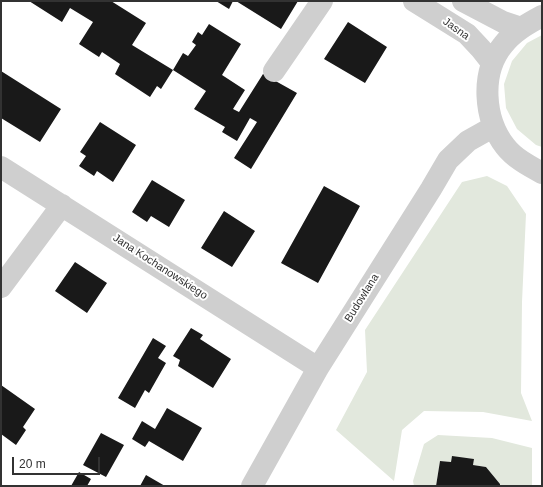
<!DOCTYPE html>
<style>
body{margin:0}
#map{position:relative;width:543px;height:487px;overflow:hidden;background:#fff;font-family:Helvetica,sans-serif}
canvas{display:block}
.frame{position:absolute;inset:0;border:2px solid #323232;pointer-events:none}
.scale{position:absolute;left:12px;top:457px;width:88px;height:18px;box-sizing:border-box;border:2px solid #323232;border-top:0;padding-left:5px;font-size:12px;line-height:14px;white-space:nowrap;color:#323232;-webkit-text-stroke:3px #fff;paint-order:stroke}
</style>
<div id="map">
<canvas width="543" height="487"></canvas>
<div class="frame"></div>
<div class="scale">20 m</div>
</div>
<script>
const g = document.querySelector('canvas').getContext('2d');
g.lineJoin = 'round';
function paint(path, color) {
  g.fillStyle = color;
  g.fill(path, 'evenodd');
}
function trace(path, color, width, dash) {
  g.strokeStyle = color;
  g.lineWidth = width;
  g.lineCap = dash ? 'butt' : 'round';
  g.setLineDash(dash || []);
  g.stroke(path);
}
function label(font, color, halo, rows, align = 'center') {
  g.font = font + ' Helvetica,sans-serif';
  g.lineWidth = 4;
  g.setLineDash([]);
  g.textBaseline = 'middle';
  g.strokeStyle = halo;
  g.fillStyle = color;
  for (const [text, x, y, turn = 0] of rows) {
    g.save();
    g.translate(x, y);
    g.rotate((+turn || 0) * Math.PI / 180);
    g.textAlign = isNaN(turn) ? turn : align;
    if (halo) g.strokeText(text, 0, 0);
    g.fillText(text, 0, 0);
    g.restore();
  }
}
const green = new Path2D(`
 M 542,35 L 542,147 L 536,145 L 517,129 L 506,108 L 504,84 L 512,61 L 527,43 Z
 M 487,176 L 507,186 L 526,214 L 522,302 L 521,393 L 532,421 L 483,412 L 424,411 L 402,430 L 394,481 L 336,430 L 367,372 L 365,330 L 462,182 Z
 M 438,435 L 492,438 L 532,448 L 532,486 L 500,486 L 500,484 L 486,467 L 473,465 L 474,459 L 452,457 L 451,462 L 440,461 L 436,486 L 414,486 L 413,481 L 424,444 Z`);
const building = new Path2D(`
 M 29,1 L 111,1 L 146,23 L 132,45 L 173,70 L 183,53 L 188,56 L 196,45 L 192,42 L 198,32 L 202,35 L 209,24 L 241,44 L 222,75 L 245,90 L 233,109 L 239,112 L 263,74 L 297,93 L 251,169 L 234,158 L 257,122 L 250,118 L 237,141 L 222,132 L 225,127 L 194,109 L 206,91 L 173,70 L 161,89 L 157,86 L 150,97 L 115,74 L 120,64 L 102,52 L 99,57 L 79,44 L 93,22 L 70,8 L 62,22 Z
 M 216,1 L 233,1 L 229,9 Z
 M 236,1 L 298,1 L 281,29 Z
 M 348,22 L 387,47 L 365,83 L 324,59 Z
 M 1,71 L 61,109 L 40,142 L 1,118 Z
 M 100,122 L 136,145 L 113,182 L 97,171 L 94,176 L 79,166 L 86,156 L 80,152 Z
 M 152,180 L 185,200 L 169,227 L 151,216 L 147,222 L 132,212 Z
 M 324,186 L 360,206 L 318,283 L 281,263 Z
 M 224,211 L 255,231 L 232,267 L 201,248 Z
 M 75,262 L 107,283 L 87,313 L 55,291 Z
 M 191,328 L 203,335 L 200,339 L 231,359 L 213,388 L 178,366 L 180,360 L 173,356 Z
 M 153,338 L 166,346 L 158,358 L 166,363 L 149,393 L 145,390 L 135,408 L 118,398 Z
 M 1,385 L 35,409 L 23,427 L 26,430 L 16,445 L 1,434 Z
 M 167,408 L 202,428 L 183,461 L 149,441 L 145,447 L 132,439 L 142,421 L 155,429 Z
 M 101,433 L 124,445 L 106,477 L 83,465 Z
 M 452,456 L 474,459 L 473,465 L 486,467 L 500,484 L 500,486 L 436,486 L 440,461 L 451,462 Z
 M 79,472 L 91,479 L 87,486 L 71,486 Z
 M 146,475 L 165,486 L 140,486 Z`);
const minor = new Path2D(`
 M 414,1 L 467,34 L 481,49 L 492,63
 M 463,1 L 503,22 L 521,28
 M 542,16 C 527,24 513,32 503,45 C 480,73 484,119 505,146 C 514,158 529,166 542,173
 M 274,71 L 322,1
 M 1,167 L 318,368
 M 1,287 L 62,205
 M 252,486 L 318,368 L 431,189 L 448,160 L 468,141 L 493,127`);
const streetNames = [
 ["Jasna",456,29,35],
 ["Jana Kochanowskiego",160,267,33],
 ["Budowlana",362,298,-58]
];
paint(green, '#e2e8dd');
paint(building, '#191919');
trace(minor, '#cfcfcf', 22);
label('11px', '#323232', '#fff', streetNames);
</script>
